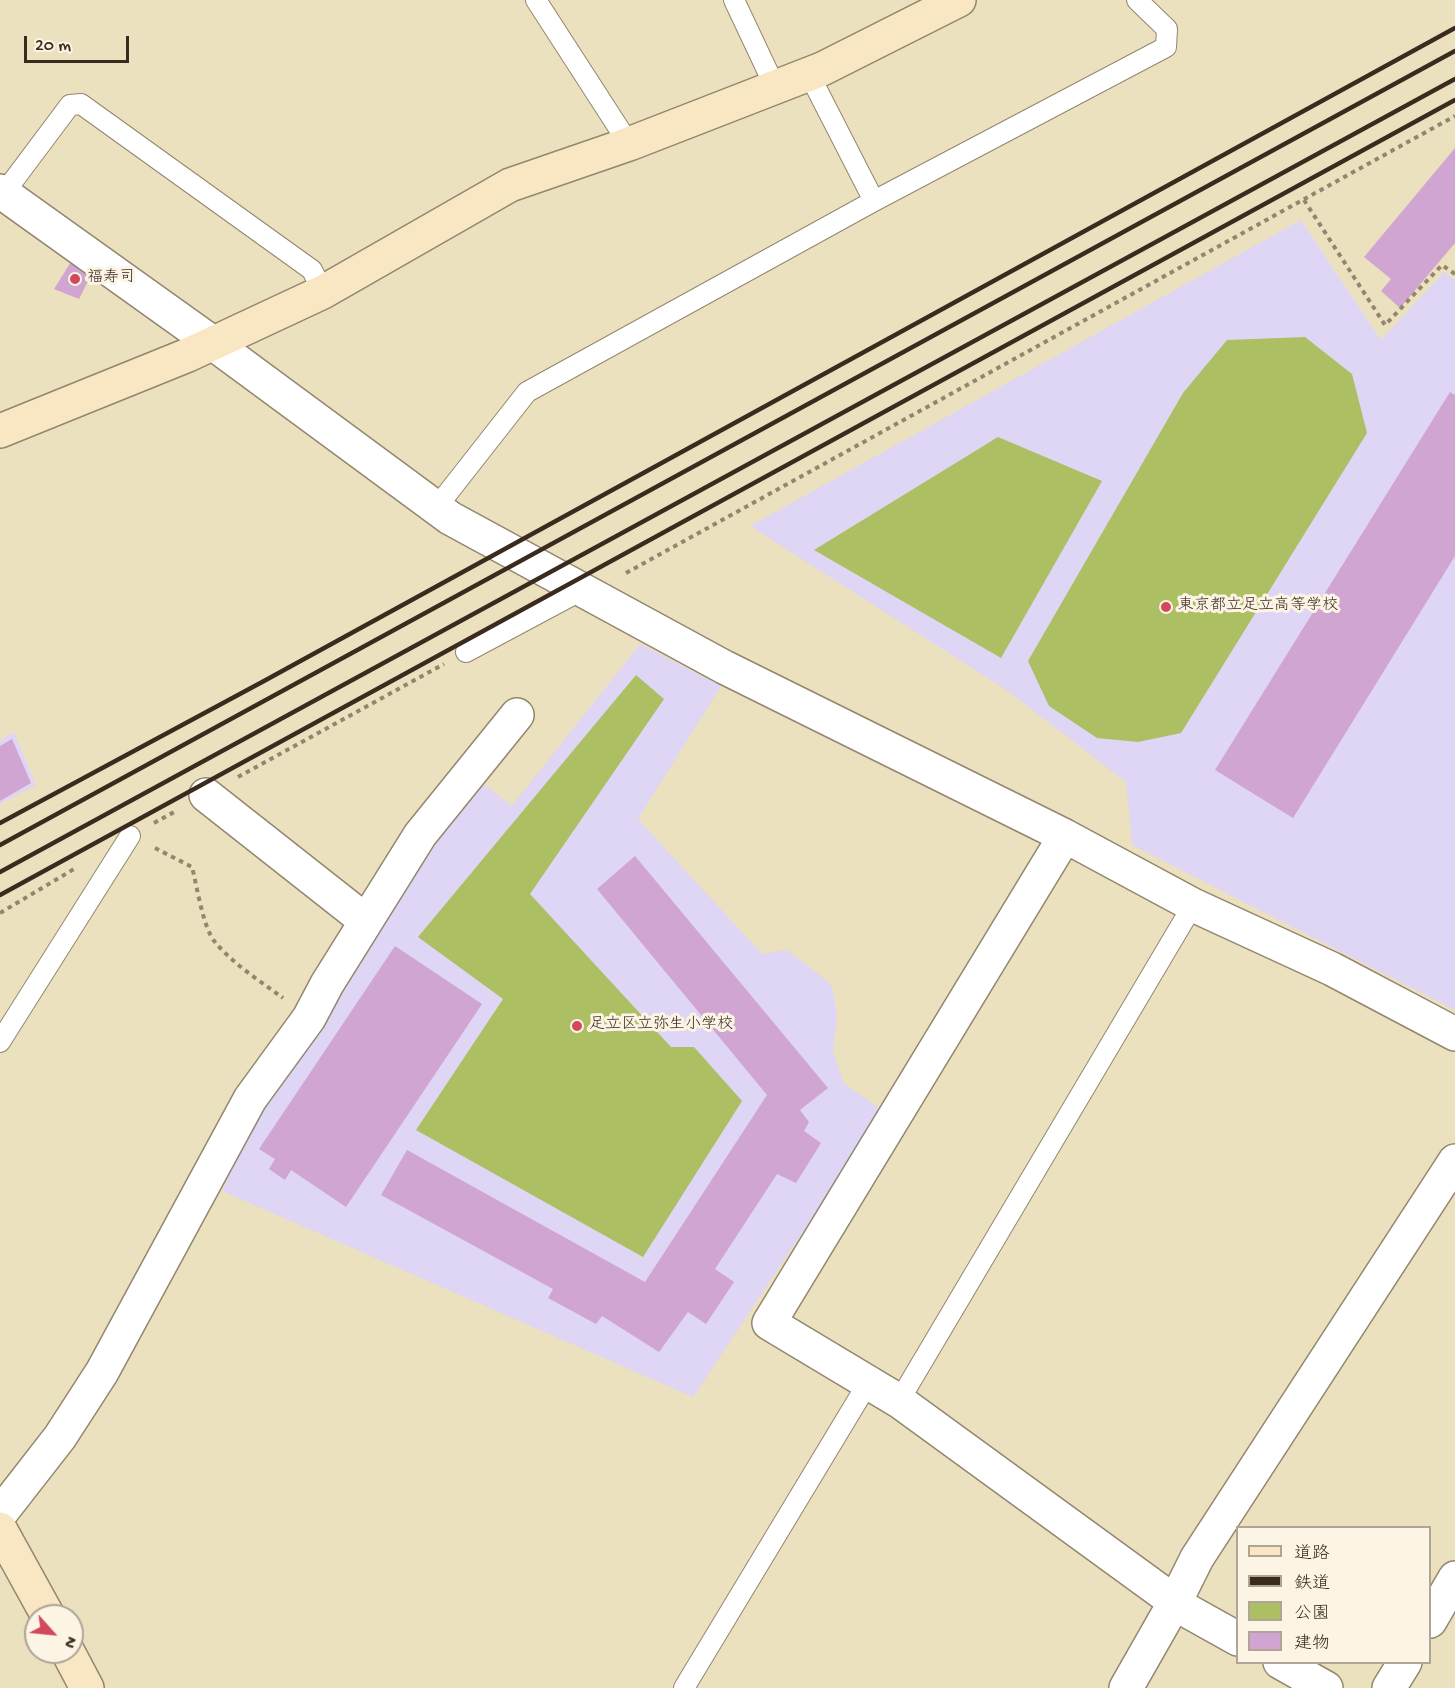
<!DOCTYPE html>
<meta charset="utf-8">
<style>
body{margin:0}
#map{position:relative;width:1455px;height:1688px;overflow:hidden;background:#ebe1bf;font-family:"Gochi Hand","Klee One",sans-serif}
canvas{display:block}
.legend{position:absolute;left:1236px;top:1526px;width:195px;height:138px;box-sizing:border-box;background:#fcf5e5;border:2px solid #afa495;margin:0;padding:8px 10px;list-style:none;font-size:18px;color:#3b2a1e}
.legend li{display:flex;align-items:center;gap:12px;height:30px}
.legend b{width:30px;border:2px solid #afa495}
.north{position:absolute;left:24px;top:1604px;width:60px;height:60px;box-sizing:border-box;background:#fcf5e5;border:2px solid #afa495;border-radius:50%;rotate:117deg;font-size:16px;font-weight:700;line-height:24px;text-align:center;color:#3b2a1e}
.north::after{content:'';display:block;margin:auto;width:21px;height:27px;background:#d1495b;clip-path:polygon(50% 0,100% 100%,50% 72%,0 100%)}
.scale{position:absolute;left:24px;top:36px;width:105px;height:27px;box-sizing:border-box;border:3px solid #3b2a1e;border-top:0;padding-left:8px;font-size:18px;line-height:21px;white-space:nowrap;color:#3b2a1e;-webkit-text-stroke:4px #fcf5e5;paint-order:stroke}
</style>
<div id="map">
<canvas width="1455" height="1688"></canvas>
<ul class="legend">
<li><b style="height:8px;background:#f9e7c3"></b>道路</li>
<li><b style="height:8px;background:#3b2a1e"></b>鉄道</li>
<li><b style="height:16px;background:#adbf63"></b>公園</li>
<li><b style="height:16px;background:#d1a5d2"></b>建物</li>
</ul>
<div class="north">N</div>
<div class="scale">20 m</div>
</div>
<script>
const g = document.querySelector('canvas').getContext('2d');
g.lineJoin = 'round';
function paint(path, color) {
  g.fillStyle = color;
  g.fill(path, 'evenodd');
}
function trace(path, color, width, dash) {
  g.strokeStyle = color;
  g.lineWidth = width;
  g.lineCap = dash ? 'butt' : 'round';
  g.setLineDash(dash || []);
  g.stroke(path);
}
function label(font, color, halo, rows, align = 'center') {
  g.font = font + ' "Gochi Hand","Klee One",sans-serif';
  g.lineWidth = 6;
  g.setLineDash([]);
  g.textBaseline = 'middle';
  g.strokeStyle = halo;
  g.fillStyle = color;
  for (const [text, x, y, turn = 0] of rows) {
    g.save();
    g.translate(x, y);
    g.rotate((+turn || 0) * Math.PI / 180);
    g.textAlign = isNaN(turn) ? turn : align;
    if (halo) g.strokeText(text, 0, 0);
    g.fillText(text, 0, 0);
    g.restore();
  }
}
const built = new Path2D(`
 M 1301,220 L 1381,340 L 1444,272 L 1455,280 L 1455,1010 L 1132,845 L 1126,782 L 1005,689 L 750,526 Z
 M 640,644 L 721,686 L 638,819 L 762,954 L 787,950 L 832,985 L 837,1015 L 833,1053 L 844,1083 L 883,1111 L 693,1397 L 222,1191 L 257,1108 L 428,848 L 482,783 L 512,806 Z
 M 14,732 L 36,785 L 0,804 L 0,741 Z`);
const green = new Path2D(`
 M 1305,337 L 1352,374 L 1367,433 L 1181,733 L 1138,742 L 1097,738 L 1049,706 L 1028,661 L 1183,393 L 1227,340 Z
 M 998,437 L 1102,481 L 1001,658 L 814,550 Z
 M 636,675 L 664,699 L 530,894 L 671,1047 L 694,1047 L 742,1101 L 643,1257 L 416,1130 L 503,999 L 418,937 Z`);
const building = new Path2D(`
 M 1455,148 L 1455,243 L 1400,308 L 1381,291 L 1391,279 L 1364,257 Z
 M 74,257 L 94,269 L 79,299 L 54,289 Z
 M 1450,392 L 1455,395 L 1455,556 L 1293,818 L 1215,770 Z
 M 12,739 L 31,783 L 0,801 L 0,746 Z
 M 635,856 L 828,1088 L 800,1110 L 809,1122 L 804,1131 L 821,1143 L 796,1183 L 777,1174 L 715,1269 L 734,1282 L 706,1324 L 688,1312 L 659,1352 L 602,1316 L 596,1324 L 548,1298 L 553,1289 L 381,1195 L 407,1150 L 645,1282 L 767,1095 L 597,889 Z
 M 395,946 L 482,1004 L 346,1207 L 291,1170 L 285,1180 L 269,1169 L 275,1159 L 259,1149 Z`);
const path = new Path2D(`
 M 1304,200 L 1385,325 L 1442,265 L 1455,274
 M 626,573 L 1455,116
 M 238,777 L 444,664
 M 154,823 L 176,811
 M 155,848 L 192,867 C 197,886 203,928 215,942 C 233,964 260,981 283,998
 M 0,913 L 74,869`);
const lane = new Path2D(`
 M 536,0 L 629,144
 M 734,0 L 775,87
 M 809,74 L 874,201
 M 4,193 L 70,105 L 81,104 L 312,270 L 323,292
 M 436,508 L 527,392 L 874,201 L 1166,47 L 1167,29 L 1137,0
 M 466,652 L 582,590
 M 0,1042 L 130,836
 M 899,1401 L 1193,905
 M 684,1688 L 868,1383`);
const street = new Path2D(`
 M 0,191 L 214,344 L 450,518 L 724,667 L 1065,836 L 1193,905 L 1332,969 L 1455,1034
 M 206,795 L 366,921
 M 1065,836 L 769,1323 L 899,1401 L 1186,1610 L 1238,1639
 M 0,1514 L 60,1437 L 102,1372 L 250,1099 L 309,1018 L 327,984 L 420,835 L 517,715
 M 1430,1621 L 1455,1578
 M 1280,1662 L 1326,1688
 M 1126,1688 L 1175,1602 L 1197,1558 L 1455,1161
 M 1389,1688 L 1405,1662`);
const secondary = new Path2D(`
 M 0,431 L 188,355 L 323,292 L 510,185 L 629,144 L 822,69 L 959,0
 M 0,1529 L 48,1616
 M 68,1652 L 87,1688`);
const rail = new Path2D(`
 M 0,823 L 264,681 L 1455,28
 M 0,845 L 1455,51
 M 0,872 L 1455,79
 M 0,895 L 1455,100`);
const markers = [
 [75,279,6,"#d1495b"],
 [1166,607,6,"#d1495b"],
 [577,1026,6,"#d1495b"]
];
const poiNames = [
 ["福寿司",87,279],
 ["東京都立足立高等学校",1178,607],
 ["足立区立弥生小学校",589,1026]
];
paint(built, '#dfd5f5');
paint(green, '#adbf63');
paint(building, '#d1a5d2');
trace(lane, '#93866e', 22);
trace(street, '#93866e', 36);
trace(secondary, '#93866e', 36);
trace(path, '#93866e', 4, [4.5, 4.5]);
trace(lane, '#fff', 20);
trace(street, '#fff', 33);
trace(secondary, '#f9e7c3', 33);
trace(rail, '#3b2a1e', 4.5);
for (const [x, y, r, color] of markers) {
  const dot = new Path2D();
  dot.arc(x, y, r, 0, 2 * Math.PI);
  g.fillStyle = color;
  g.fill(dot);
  trace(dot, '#fcf5e5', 2);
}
label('16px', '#3b2a1e', '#fcf5e5', poiNames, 'left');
</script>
